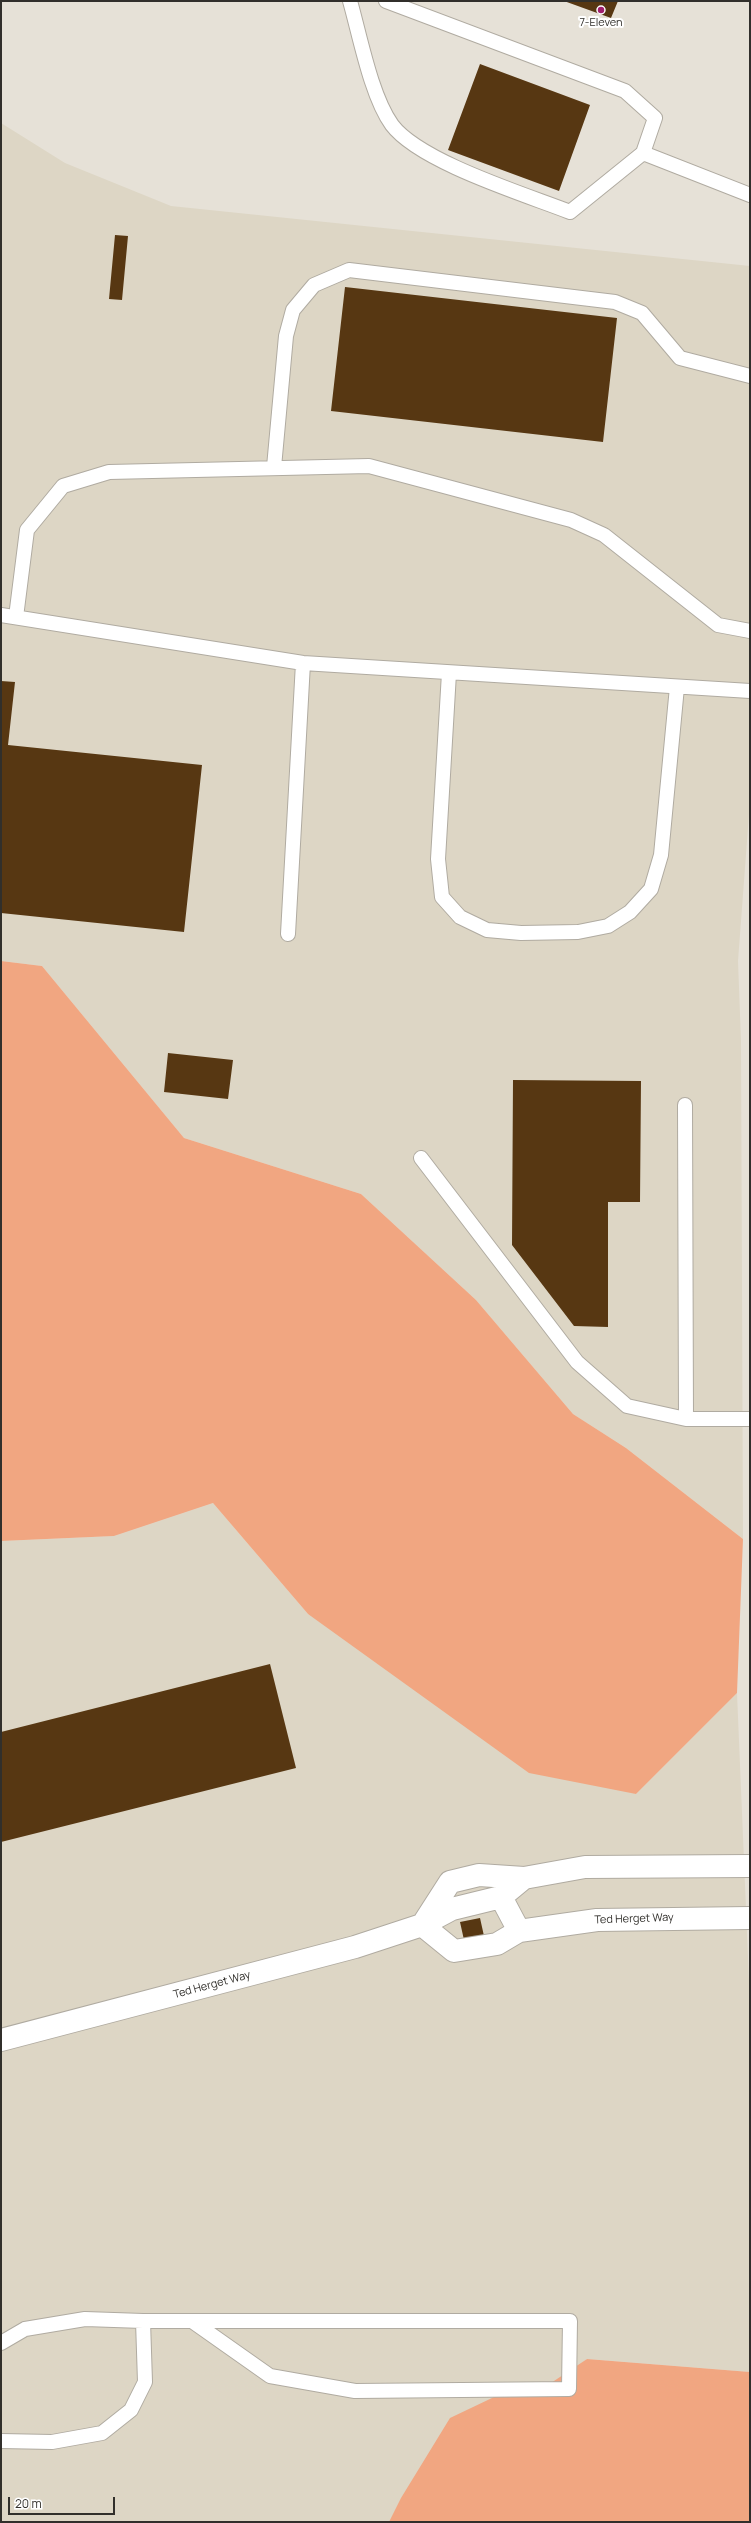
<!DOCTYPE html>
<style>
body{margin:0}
#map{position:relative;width:751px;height:2523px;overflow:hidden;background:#e6e1d7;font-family:Manrope,sans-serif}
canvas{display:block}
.frame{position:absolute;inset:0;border:2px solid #312f2b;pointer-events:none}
.scale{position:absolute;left:8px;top:2497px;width:107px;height:18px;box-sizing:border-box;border:2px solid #312f2b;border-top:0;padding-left:5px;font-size:12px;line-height:14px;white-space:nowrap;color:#312f2b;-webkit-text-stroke:3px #fff;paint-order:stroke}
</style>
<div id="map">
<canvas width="751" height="2523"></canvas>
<div class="frame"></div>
<div class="scale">20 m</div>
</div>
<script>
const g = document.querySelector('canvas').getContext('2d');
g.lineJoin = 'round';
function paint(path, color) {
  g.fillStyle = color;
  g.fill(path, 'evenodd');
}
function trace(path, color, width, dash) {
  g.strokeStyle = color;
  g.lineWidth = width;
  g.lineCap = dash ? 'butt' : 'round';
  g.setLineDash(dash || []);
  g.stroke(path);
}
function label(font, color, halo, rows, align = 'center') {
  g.font = font + ' Manrope,sans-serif';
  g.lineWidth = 4;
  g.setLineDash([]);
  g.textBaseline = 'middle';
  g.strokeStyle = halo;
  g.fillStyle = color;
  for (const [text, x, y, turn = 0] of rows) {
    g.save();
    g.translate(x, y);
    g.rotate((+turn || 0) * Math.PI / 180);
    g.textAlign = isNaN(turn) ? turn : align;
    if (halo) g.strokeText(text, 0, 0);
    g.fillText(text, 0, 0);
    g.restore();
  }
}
const built = new Path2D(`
 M 1,123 L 65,163 L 171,206 L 750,266 L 750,801 L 738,961 L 741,1041 L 743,1539 L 626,1448 L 573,1414 L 476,1300 L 361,1194 L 184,1138 L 42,966 L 1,961 Z
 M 213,1503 L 308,1614 L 636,1794 L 737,1693 L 750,2005 L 750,2372 L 587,2359 L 410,2522 L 1,2522 L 1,1541 L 114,1536 Z`);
const green = new Path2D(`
 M 1,961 L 42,966 L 184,1138 L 361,1194 L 476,1300 L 573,1414 L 626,1448 L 743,1539 L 737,1693 L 636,1794 L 529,1773 L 308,1614 L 213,1503 L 114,1536 L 1,1541 Z
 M 587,2359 L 750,2372 L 750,2522 L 389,2522 L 401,2498 L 450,2418 L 513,2388 L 548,2385 Z`);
const building = new Path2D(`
 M 564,1 L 618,1 L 611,18 Z
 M 480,64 L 590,105 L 559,191 L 448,150 Z
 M 115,235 L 128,236 L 122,300 L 109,299 Z
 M 345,287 L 617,318 L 603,442 L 331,411 Z
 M 1,681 L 15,682 L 8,745 L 202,765 L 184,932 L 1,913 Z
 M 168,1053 L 233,1060 L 228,1099 L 164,1092 Z
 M 513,1080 L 641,1081 L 640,1202 L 608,1202 L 608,1327 L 574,1326 L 512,1245 Z
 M 270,1664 L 296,1768 L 1,1842 L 1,1732 Z
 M 480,1918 L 484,1936 L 464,1940 L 460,1922 Z`);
const service = new Path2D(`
 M 350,1 C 360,36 371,96 392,125 C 420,162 524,194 570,212 L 643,153 L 655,118 L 625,91 L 386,1
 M 643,153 L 750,195
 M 274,467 L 286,336 L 293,310 L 314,285 L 349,270 L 615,302 L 642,313 L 680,358 L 750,376
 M 1,615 L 303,663 L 750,691
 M 16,617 L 27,530 L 63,486 L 109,472 L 369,466 L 571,520 L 604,535 L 718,625 L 750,631
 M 449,673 L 438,859 L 442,897 L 460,917 L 487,930 L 521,933 L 578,932 L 608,926 L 630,912 L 651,889 L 661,855 L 677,687
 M 288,934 L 303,663
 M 685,1105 L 686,1419
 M 421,1158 L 577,1362 L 627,1406 L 686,1419 L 750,1419
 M 1,2343 L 25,2329 L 85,2319 L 143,2321 L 570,2321 L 569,2389 L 355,2391 L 270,2376 L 192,2321
 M 1,2441 L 52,2442 L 102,2433 L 131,2410 L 145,2382 L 143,2321`);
const minor = new Path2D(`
 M 501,1897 L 519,1931
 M 423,1924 L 450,1882 L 479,1875 L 524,1878 L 585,1867 L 750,1866
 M 422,1925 L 454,1951 L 497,1944 L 519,1931 L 597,1920 L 750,1918
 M 1,2040 L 355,1947 L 422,1925 L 452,1909 L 501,1897 L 524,1878`);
const markers = [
 [601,10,4,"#a01e6e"]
];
const poiNames = [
 ["7-Eleven",601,23]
];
const streetNames = [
 ["Ted Herget Way",634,1919,-2],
 ["Ted Herget Way",212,1985,-15]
];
paint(built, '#ddd6c5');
paint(green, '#f1a681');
paint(building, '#573712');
trace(service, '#b0aba1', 16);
trace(minor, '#b0aba1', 24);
trace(service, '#fff', 14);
trace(minor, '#fff', 22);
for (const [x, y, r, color] of markers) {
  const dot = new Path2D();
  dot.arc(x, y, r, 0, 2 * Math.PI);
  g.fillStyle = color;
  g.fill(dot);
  trace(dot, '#fff', 1.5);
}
label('11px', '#312f2b', '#fff', poiNames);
label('11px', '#312f2b', '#fff', streetNames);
</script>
